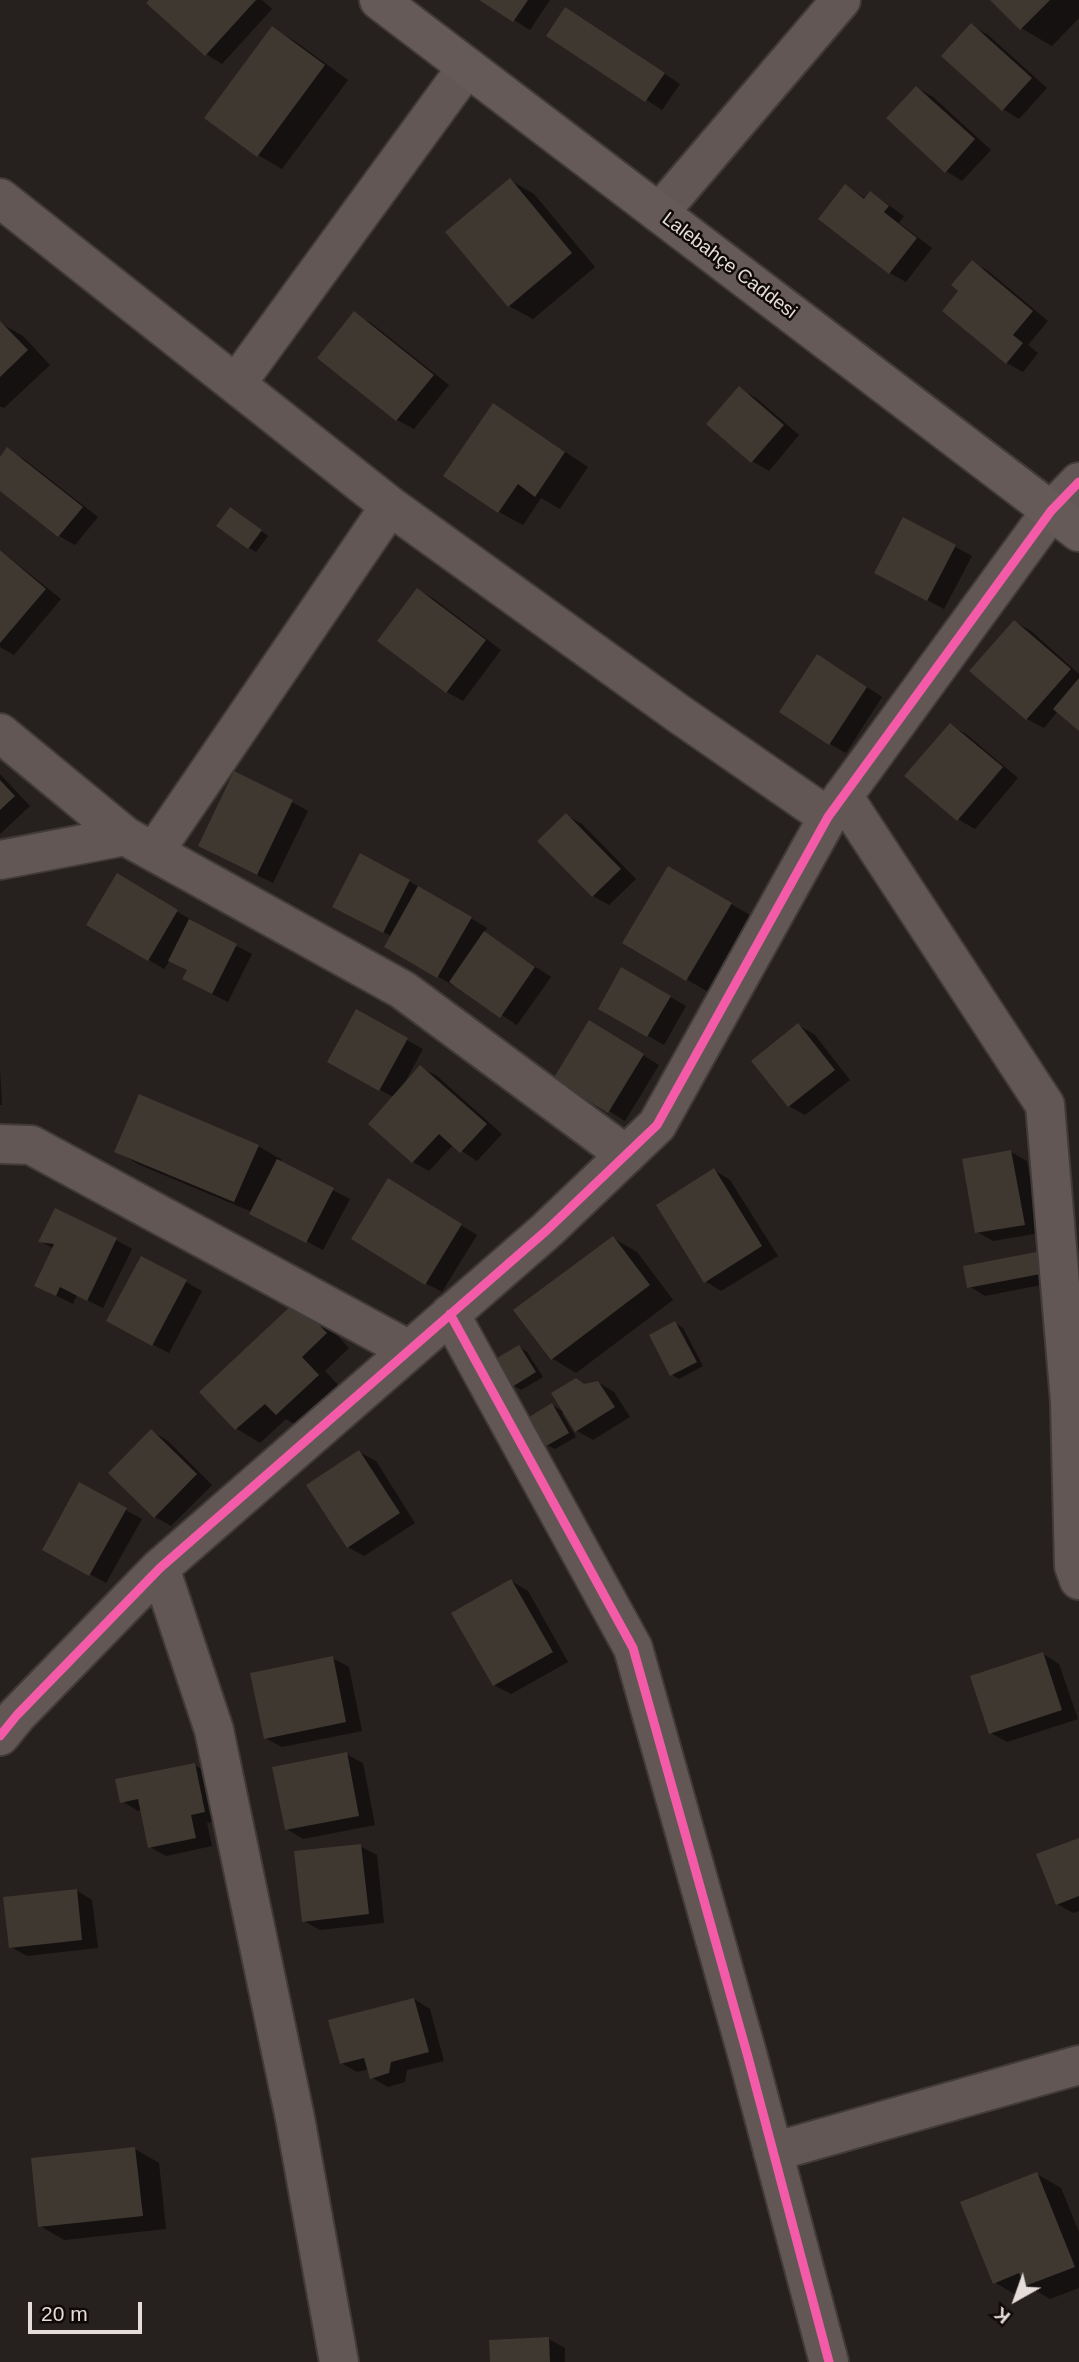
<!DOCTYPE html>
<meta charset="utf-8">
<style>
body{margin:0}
#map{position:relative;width:1079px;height:2362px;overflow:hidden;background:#26201e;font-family:Helvetica,sans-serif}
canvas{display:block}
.north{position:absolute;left:981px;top:2264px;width:70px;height:70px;-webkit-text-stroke:5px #0f0a08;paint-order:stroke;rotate:220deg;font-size:19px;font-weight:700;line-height:28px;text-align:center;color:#e4ddd9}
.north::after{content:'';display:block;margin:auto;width:24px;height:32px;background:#e4ddd9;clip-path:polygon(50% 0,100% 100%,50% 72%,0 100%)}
.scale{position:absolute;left:28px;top:2302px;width:114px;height:32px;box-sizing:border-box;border:4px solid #e4ddd9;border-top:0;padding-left:9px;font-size:21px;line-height:24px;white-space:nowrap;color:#e4ddd9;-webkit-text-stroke:5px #0f0a08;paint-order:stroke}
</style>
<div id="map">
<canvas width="1079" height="2362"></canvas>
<div class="north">K</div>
<div class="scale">20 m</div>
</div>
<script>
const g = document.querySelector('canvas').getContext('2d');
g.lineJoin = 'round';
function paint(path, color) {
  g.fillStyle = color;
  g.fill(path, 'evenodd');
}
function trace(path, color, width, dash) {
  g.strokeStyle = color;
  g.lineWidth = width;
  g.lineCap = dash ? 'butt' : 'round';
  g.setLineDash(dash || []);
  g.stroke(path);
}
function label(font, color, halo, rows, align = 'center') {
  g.font = font + ' Helvetica,sans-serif';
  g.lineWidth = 5;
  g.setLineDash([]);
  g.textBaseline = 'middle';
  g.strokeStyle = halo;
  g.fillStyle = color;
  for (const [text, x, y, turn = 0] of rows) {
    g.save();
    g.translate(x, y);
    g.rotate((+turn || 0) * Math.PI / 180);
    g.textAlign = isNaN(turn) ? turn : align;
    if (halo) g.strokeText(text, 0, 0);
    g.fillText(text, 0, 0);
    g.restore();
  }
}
const shadow = new Path2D(`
 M 152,0 L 262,0 L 272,9 L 222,64 L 206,54 Z
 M 482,0 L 550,0 L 530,30 Z
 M 992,0 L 1079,0 L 1079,18 L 1052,46 L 1021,28 Z
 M 582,19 L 680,84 L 662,110 L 549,35 Z
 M 972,26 L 988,35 L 1047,88 L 1019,119 L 1003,109 Z
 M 273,28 L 296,42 L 348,80 L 282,169 L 258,155 Z
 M 917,88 L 933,97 L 991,150 L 962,181 L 946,171 Z
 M 510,180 L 534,194 L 595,267 L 533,319 L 509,306 Z
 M 846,186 L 866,199 L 870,194 L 886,203 L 904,216 L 899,223 L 932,248 L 906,282 L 890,273 Z
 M 972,262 L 988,271 L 1048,321 L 1028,345 L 1038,353 L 1023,372 L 1007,363 L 960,291 Z
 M 355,314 L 371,323 L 449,385 L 414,429 L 397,420 L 320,358 Z
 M 0,323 L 23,336 L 50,365 L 4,408 L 0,406 Z
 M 740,389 L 756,398 L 799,435 L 769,471 L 752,461 L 709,424 Z
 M 494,405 L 588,467 L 560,509 L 541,498 L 523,525 L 499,512 Z
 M 8,450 L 24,459 L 98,517 L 75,545 L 59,536 L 0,489 L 0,460 Z
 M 238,513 L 268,536 L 256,552 L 249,548 Z
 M 904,519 L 972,556 L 944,609 L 892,581 Z
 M 0,550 L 61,599 L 14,655 L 0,647 Z
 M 418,590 L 434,599 L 501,650 L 463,701 L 447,692 Z
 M 1015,622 L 1031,631 L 1079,674 L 1079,729 L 1058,711 L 1044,728 L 1027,719 L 972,670 Z
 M 834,665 L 882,697 L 846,753 L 830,744 Z
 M 950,725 L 966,734 L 1018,778 L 975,829 L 958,819 L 907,776 Z
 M 0,774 L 30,806 L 0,834 Z
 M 292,802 L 308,811 L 273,883 L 216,855 Z
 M 566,815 L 582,824 L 636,879 L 609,905 L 593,896 Z
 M 668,868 L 755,918 L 710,993 L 625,943 Z
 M 117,876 L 193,921 L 192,923 L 252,954 L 228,1002 L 200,988 L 189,971 L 170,960 L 164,969 L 89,924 Z
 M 409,881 L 487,928 L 484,933 L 551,977 L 517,1025 L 455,984 L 454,986 L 386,946 L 391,936 L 350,915 Z
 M 622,969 L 686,1006 L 664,1045 L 600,1008 Z
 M 356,1012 L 423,1049 L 405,1082 L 420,1067 L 437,1076 L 502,1134 L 477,1161 L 453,1145 L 429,1171 L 413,1162 L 370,1123 L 393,1097 L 329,1061 Z
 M 798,1025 L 815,1035 L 850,1080 L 805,1115 L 789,1106 Z
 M 605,1032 L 659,1065 L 625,1121 L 556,1078 Z
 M 0,1069 L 2,1105 L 0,1105 Z
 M 258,1146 L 282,1160 L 280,1163 L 350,1199 L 323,1250 L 252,1212 L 140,1165 L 116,1151 Z
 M 1011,1152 L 1027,1161 L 1040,1233 L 993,1241 L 977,1232 Z
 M 714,1170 L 730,1180 L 778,1256 L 721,1291 L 705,1281 Z
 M 404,1190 L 477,1235 L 442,1292 L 425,1283 Z
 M 613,1238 L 637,1252 L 673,1300 L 576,1373 L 553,1359 L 516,1311 Z
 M 116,1240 L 132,1249 L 103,1308 L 77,1295 L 73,1304 L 36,1285 L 54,1249 L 40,1241 Z
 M 1051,1251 L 1071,1279 L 985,1296 L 969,1286 Z
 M 186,1282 L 202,1291 L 169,1353 L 124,1330 Z
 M 320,1317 L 349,1348 L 325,1371 L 342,1389 L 301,1428 L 286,1419 L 260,1443 L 237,1429 L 202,1392 Z
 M 675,1323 L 683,1328 L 703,1366 L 679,1379 L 671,1374 Z
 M 519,1347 L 527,1352 L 543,1377 L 521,1390 L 513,1385 Z
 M 598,1382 L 614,1392 L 630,1417 L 593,1440 L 577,1431 L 585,1385 Z
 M 552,1405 L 564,1412 L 562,1414 L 576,1437 L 555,1449 L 547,1445 Z
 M 151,1431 L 168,1441 L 212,1485 L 171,1526 L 155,1517 Z
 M 359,1452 L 376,1461 L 415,1523 L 364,1556 L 348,1547 Z
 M 80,1485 L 142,1519 L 106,1583 L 45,1549 Z
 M 511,1581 L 528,1591 L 568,1662 L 511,1694 L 494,1685 Z
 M 1043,1654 L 1059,1664 L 1078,1719 L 1007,1742 L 991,1733 Z
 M 332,1658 L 349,1667 L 362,1731 L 282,1747 L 265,1738 Z
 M 346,1754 L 363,1763 L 375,1825 L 303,1839 L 287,1829 Z
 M 194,1765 L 211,1774 L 220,1820 L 207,1823 L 212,1846 L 166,1856 L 150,1847 L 142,1810 L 138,1811 L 122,1801 Z
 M 1079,1840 L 1079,1911 L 1073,1913 L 1057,1904 Z
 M 360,1846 L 377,1855 L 384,1923 L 320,1930 L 304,1921 Z
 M 76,1890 L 92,1900 L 98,1948 L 27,1956 L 11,1947 Z
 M 414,1999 L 430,2009 L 444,2061 L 407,2070 L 405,2082 L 388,2087 L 371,2077 L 369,2069 L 357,2072 L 341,2063 Z
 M 135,2149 L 159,2163 L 166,2229 L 64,2240 L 40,2226 Z
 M 1037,2174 L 1061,2188 L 1079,2232 L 1079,2288 L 1050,2299 L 1035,2290 L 1018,2296 L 994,2282 Z
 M 549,2339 L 565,2348 L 565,2362 L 491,2362 Z`);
const building = new Path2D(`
 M 149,0 L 256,0 L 205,56 L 146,3 Z
 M 479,0 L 528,0 L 513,22 Z
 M 990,0 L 1050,0 L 1020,30 Z
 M 565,7 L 665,73 L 645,102 L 546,36 Z
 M 971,23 L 1032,78 L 1002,111 L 941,56 Z
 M 272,26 L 325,65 L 257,157 L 204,118 Z
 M 916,86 L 975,139 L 945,173 L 886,118 Z
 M 510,178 L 572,253 L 508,307 L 445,232 Z
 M 845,184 L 864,199 L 870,191 L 889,206 L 884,212 L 917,238 L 889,274 L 818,219 Z
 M 972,260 L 1033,311 L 1013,335 L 1023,343 L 1006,364 L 942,311 L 958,291 L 951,285 Z
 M 354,311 L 434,375 L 396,421 L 317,358 Z
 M 0,321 L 28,350 L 0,377 Z
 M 739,386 L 784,425 L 751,463 L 706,424 Z
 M 493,403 L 565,452 L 535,497 L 518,484 L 498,513 L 443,476 Z
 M 7,447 L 83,507 L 58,537 L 0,491 L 0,457 Z
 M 230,507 L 262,530 L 248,549 L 216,526 Z
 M 903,517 L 956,545 L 927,601 L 874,573 Z
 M 0,550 L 46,589 L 0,643 Z
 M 417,588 L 486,640 L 446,693 L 377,641 Z
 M 1014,620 L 1071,669 L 1026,720 L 969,671 Z
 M 817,654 L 867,687 L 829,745 L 779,712 Z
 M 1079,678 L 1079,731 L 1053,709 Z
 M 950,723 L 1003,767 L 957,821 L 904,776 Z
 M 234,771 L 293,800 L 257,875 L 198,846 Z
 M 0,780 L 15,796 L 0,810 Z
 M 566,813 L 621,869 L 592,897 L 537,841 Z
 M 360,853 L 410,880 L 383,933 L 332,907 Z
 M 668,866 L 732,903 L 686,981 L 622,943 Z
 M 117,873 L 178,910 L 148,961 L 86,925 Z
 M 418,886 L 472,917 L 437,978 L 384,947 Z
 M 189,919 L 237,944 L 212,994 L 182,979 L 187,970 L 168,961 Z
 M 484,931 L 535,967 L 500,1018 L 449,982 Z
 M 621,967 L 671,996 L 647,1037 L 598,1009 Z
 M 356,1009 L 408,1038 L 379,1091 L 327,1062 Z
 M 589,1020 L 644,1054 L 608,1113 L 553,1079 Z
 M 798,1023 L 835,1070 L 788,1107 L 751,1061 Z
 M 420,1065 L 487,1124 L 460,1153 L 439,1134 L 412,1163 L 368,1124 Z
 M 139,1094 L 259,1145 L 234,1202 L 114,1152 Z
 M 1011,1150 L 1025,1225 L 975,1233 L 962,1159 Z
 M 277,1159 L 334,1188 L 306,1243 L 249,1214 Z
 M 714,1168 L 762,1246 L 704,1283 L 656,1205 Z
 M 388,1178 L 462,1224 L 425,1285 L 351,1239 Z
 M 55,1208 L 117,1238 L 87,1301 L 60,1287 L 56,1296 L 34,1286 L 54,1244 L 38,1242 Z
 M 613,1236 L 650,1285 L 551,1360 L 513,1310 Z
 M 1052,1249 L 1056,1271 L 967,1288 L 963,1266 Z
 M 141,1256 L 187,1280 L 152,1346 L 106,1321 Z
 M 296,1301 L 327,1333 L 302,1357 L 319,1375 L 276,1415 L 265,1404 L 235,1430 L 199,1392 Z
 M 675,1321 L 697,1362 L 670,1376 L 649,1335 Z
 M 519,1345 L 536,1372 L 512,1387 L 495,1359 Z
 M 576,1378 L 584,1384 L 598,1381 L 615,1407 L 575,1432 L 551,1393 Z
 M 552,1403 L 569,1433 L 546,1446 L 529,1417 Z
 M 151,1429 L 197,1474 L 154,1518 L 108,1473 Z
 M 359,1450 L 400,1513 L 347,1548 L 306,1485 Z
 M 79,1482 L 127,1508 L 89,1576 L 42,1550 Z
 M 511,1579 L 553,1652 L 493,1686 L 451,1613 Z
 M 1043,1652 L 1062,1710 L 989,1734 L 970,1676 Z
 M 333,1656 L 346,1722 L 264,1739 L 250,1673 Z
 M 347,1752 L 359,1816 L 285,1830 L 272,1767 Z
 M 195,1763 L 205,1812 L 191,1815 L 196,1838 L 148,1848 L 138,1799 L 120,1803 L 115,1779 Z
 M 1079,1838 L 1079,1896 L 1056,1905 L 1036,1854 Z
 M 361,1844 L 369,1914 L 302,1922 L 294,1851 Z
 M 77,1889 L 82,1940 L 9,1948 L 3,1897 Z
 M 414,1998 L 429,2052 L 391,2062 L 389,2073 L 370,2079 L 364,2058 L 340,2064 L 328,2020 Z
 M 135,2147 L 143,2216 L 38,2227 L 31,2158 Z
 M 1037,2172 L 1075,2267 L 1025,2286 L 1019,2273 L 993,2284 L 960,2202 Z
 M 549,2337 L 550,2362 L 490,2362 L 489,2340 Z`);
const street = new Path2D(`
 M 0,198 L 390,506 L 679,714 L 828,817
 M 659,213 L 841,0
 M 236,384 L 467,67
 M 0,733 L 125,836 L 403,990 L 626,1155
 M 843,796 L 1045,1105 L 1070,1402 L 1074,1566 L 1079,1580
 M 154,852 L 390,506
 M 0,860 L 125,836
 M 0,1144 L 31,1145 L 409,1350
 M 450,1314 L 633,1648 L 748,2057 L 829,2362
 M 160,1568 L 214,1730 L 295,2118 L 339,2362
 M 0,1736 L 17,1715 L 160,1568 L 547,1230 L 657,1125 L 828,817 L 1051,511 L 1079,482
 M 773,2152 L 1079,2065`);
const secondary = new Path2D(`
 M 379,0 L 1079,532`);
const cycleway = new Path2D(`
 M 450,1314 L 633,1648 L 748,2057 L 829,2362
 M 0,1736 L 17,1715 L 160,1568 L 547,1230 L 657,1125 L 828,817 L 1051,511 L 1079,482`);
const streetNames = [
 ["Lalebahçe Caddesi",729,266,37]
];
paint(shadow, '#0007');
paint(building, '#3f3830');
trace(street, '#403b39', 42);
trace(secondary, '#403b39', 42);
trace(street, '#625755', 38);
trace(secondary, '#665a58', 38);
trace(cycleway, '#f35aa7', 9);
label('19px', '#e4ddd9', '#0f0a08', streetNames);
</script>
